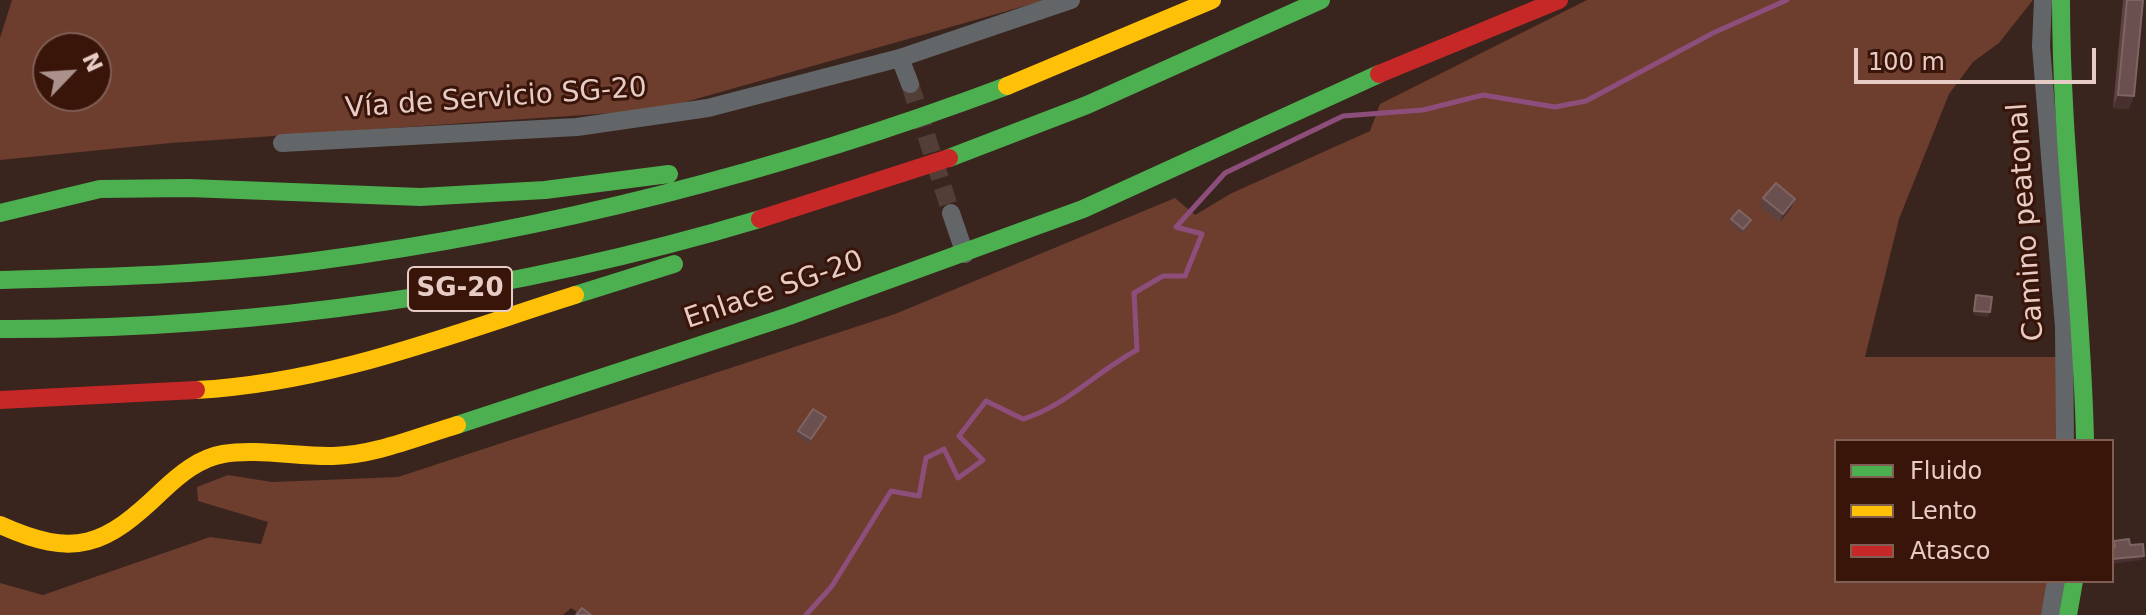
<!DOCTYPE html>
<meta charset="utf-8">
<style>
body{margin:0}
#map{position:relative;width:2146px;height:615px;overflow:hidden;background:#39241e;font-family:"DejaVu Sans",sans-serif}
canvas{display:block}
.legend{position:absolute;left:1834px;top:439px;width:280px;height:144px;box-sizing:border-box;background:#391409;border:2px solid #7f5e54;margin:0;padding:10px 14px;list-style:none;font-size:24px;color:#e7ccc5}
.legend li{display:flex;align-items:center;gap:16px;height:40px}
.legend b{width:40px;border:2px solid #7f5e54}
.north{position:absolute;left:32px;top:32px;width:80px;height:80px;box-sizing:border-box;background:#391409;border:2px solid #7f5e54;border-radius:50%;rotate:65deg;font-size:22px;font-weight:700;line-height:32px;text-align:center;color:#e7ccc5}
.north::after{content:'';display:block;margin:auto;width:28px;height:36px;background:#aa918b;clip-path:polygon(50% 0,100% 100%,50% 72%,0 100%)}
.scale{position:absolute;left:1854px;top:48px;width:242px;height:36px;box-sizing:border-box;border:4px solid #e7ccc5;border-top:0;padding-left:10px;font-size:24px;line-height:28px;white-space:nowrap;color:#e7ccc5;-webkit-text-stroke:6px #391409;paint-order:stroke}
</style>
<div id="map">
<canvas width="2146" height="615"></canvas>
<ul class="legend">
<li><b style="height:10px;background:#4caf50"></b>Fluido</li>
<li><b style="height:10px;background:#ffc107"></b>Lento</li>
<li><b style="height:10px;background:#c62828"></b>Atasco</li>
</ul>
<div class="north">N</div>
<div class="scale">100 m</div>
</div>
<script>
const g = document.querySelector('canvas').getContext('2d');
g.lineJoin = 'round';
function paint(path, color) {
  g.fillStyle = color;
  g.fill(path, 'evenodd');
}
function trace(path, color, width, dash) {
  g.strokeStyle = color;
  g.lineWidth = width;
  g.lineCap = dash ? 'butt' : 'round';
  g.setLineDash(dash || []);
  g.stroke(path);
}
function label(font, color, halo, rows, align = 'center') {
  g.font = font + ' "DejaVu Sans",sans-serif';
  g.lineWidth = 6;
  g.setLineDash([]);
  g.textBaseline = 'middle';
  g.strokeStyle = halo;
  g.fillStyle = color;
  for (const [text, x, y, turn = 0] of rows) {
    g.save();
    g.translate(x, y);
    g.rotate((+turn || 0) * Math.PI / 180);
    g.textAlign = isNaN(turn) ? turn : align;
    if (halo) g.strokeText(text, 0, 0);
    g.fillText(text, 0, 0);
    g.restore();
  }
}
const green = new Path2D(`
 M 12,0 L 1046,0 L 657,110 L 171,143 L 0,160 L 0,38 ZM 48,48 L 96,48 L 96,96 L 48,96 Z
 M 1587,0 L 2033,0 L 1999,43 L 1973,62 L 1949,94 L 1899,219 L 1865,357 L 2061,357 L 2065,441 L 1836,441 L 1836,581 L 2056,581 L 2048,615 L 582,615 L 571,608 L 563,615 L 0,615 L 0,583 L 43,595 L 210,537 L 261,544 L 268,522 L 198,501 L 197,487 L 228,475 L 272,482 L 398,477 L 895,314 L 1175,198 L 1195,215 L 1232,193 L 1370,131 L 1380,104 Z`);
const stream = new Path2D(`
 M 806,615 L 832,586 L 891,491 L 919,496 L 926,458 L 944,449 L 958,478 L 983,460 L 959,436 L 986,401 L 1023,419 C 1066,406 1097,371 1137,350 L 1134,293 L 1163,276 L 1185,276 L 1202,234 L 1176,227 L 1225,173 L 1343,116 L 1423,110 L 1483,95 L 1555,107 L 1586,101 L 1713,33 L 1787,0`);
const streetTunnel = new Path2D(`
 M 910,84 L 951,213`);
const street = new Path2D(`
 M 2043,0 L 2041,46 L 2064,327 L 2065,441
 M 900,58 L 1071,0
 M 282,143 L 577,127 L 708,108 L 900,58 L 910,84
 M 951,213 L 965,254
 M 2050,615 L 2056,581`);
const fast = new Path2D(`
 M 2061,0 C 2061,147 2082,294 2085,441
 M 949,158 L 1087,105 L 1321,0
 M 0,213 L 100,189 L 189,188 L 420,197 L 545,190 L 669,174
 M 0,280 C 105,277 210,275 315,261 C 552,230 783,170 1007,86
 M 575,295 L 674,264
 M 0,329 C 255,330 516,292 760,219
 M 457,425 L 789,316 L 1083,209 L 1379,74
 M 2068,615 L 2074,581`);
const slow = new Path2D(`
 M 1007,86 L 1212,0
 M 196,390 C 329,383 449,335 575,295
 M 0,525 C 75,559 105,546 162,491 C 179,475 199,458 223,454 C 256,448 299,457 333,456 C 375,455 417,437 457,425`);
const jam = new Path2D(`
 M 1379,74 L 1559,0
 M 760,219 L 949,158
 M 0,400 L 196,390`);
const wall = new Path2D(`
 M 2123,0 L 2143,0 L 2129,109 L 2113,108 Z
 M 1763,198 L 1791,208 L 1780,222 L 1760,207 Z
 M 1731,219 L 1750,224 L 1742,234 L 1729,223 Z
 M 826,417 L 809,444 L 797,435 L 798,431 Z`);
const shadedWall = new Path2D(`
 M 2118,95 L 2134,96 L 2129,109 L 2113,108 Z
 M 1795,199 L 1791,208 L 1780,222 L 1783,214 Z
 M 1974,311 L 1990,312 L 1988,317 L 1973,315 Z
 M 2144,556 L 2142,560 L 2112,564 L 2112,559 Z`);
const building = new Path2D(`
 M 2127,0 L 2143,0 L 2134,96 L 2118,95 Z
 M 1776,183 L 1795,199 L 1783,214 L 1763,198 Z
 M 1739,210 L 1751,220 L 1743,229 L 1731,219 Z
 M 1976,295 L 1992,297 L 1990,312 L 1974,311 Z
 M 813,409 L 826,417 L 811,439 L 798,431 Z
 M 2129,539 L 2130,545 L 2143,544 L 2144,556 L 2112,559 L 2112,547 L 2115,547 L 2114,541 Z
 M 582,608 L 591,615 L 576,615 Z`);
const shields = [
 [460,289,104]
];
const shieldNames = [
 ["SG-20",460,289]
];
const streetNames = [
 ["Vía de Servicio SG-20",496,99,-4],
 ["Camino peatonal",2027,222,-94],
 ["Enlace SG-20",774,291,-19]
];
paint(green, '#6d3d2e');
trace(stream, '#8d4e7b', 5);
trace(streetTunnel, '#533d37', 18, [18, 9]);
trace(street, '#636668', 18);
trace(fast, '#4caf50', 18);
trace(slow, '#ffc107', 18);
trace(jam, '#c62828', 18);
paint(wall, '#5c4241');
paint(shadedWall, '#47302d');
paint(building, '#6a514f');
trace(building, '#7e6462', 2);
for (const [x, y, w] of shields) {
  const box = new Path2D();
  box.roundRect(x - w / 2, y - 22, w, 44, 6);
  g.fillStyle = '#391409';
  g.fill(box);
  trace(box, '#e7ccc5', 2);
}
label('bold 26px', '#e7ccc5', null, shieldNames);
label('28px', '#e7ccc5', '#391409', streetNames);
</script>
